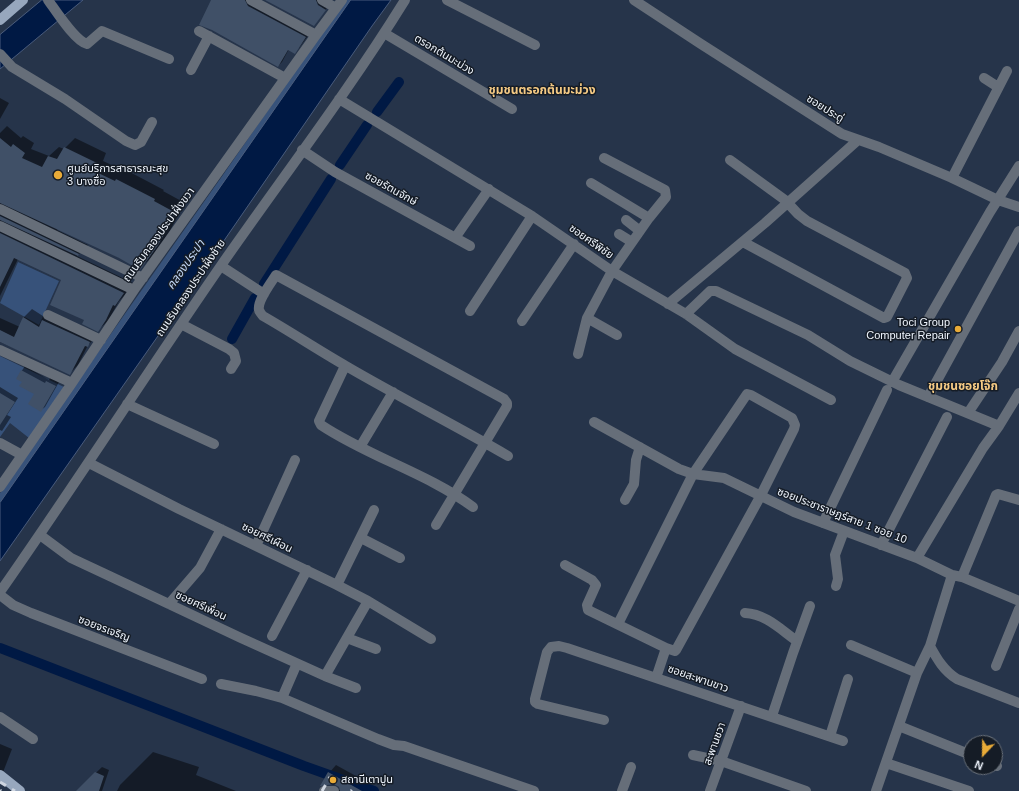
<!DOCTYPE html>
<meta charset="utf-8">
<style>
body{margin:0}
#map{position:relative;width:1019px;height:791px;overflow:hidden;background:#26344a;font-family:Helvetica,sans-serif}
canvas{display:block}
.north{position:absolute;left:963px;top:735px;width:40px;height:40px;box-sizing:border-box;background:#151c26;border:1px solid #6c737c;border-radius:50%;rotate:202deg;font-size:11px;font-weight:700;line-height:16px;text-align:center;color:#eff5fd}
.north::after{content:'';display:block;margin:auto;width:14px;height:18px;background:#e9ab38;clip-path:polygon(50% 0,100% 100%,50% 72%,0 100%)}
</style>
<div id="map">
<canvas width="1019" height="791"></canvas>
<div class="north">N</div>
</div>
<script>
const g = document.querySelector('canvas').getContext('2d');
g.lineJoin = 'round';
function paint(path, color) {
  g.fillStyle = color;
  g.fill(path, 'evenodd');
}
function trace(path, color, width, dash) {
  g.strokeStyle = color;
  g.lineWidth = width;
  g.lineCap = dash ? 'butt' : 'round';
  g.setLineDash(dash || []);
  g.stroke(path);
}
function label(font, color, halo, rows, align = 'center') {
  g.font = font + ' Helvetica,"Noto Sans Thai",sans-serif';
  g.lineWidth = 3;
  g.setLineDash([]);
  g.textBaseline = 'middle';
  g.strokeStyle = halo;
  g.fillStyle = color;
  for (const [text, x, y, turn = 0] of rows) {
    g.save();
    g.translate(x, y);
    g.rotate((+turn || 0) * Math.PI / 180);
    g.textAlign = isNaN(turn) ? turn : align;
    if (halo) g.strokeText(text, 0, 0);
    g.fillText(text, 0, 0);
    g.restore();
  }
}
const green = new Path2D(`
 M 345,0 L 351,0 L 0,503 L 0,493 C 60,406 121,319 182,233 C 237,156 290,77 345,0 Z
 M 18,262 L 59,281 L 39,325 L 0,303 Z
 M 0,356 L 64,387 L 29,438 L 10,423 L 0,437 Z`);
const water = new Path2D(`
 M 42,0 L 83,0 L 0,69 L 0,35 Z
 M 351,0 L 391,0 L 372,26 L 172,316 L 0,561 L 0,503 Z`);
const shadow = new Path2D(`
 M 213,0 L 251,0 L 310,33 L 299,48 L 289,49 L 282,62 L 278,66 Z
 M 267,0 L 321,0 L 329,5 L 314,25 Z
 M 0,98 L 9,103 L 0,119 Z
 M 7,126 L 21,138 L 23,136 L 34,143 L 31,149 L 49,156 L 59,147 L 64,149 L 75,138 L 106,153 L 103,161 L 125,171 L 126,170 L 164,190 L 163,191 L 185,203 L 168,234 L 150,259 L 140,268 L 58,228 L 57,230 L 88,245 L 77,256 L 133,283 L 125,295 L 119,301 L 108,321 L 98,330 L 85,320 L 63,279 L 18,259 L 0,296 L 0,133 Z
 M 32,309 L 46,318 L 96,337 L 88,345 L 78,365 L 70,373 L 0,342 L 0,318 L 20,327 L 23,318 Z
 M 25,366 L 49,380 L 51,377 L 59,382 L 45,407 L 41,410 L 35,394 L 23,381 L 17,378 Z
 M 0,387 L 18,398 L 7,415 L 11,417 L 2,431 L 0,430 Z
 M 0,744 L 12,749 L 0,780 Z
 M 153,752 L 199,767 L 196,775 L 236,791 L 117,791 L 120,785 Z
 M 336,765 L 365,781 L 360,791 L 319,791 L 326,784 L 326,787 L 332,790 L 341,790 L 337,784 L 326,784 L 329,773 Z
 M 102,767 L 109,770 L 102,791 L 77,791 Z`);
const canal = new Path2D(`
 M 377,112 L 399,82
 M 340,165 L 367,125
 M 264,284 L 331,179
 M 232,339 L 255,298
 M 0,648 L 304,766 L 374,791`);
const building = new Path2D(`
 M 211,0 L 245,0 L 248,6 L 306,37 L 295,54 L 288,50 L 278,67 L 212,30 L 199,25 Z
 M 265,0 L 316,0 L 318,5 L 326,10 L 314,26 Z
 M 0,138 L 11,147 L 13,144 L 25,153 L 22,158 L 42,167 L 48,156 L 57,159 L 64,147 L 97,163 L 94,171 L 115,181 L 116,179 L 155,199 L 154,201 L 176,213 L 158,245 L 140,270 L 119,258 L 0,203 Z
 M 0,216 L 79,254 L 78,256 L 0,220 Z
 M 0,233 L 124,293 L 115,306 L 113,305 L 106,320 L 98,332 L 82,324 L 84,320 L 50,305 L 61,280 L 14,258 L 0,287 Z
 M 23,317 L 39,327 L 42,320 L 90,342 L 88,347 L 85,346 L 70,375 L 0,342 L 0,330 L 14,337 Z
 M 21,370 L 45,383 L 46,381 L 56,386 L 41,412 L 28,404 L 34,394 L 19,386 L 22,382 L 16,379 Z
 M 0,393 L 15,402 L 0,425 Z
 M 95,772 L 104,776 L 99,791 L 76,791 Z
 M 328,772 L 362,791 L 340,791 L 339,787 L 334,784 L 320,786 Z`);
const minor = new Path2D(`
 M 48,0 C 56,11 75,41 87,44 L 102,31 L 169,59
 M 251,0 L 316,35
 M 322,0 L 336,8
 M 447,0 L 535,45
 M 634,0 L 701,44 L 842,134 L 879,147 L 952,178 L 998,200 L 1019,207
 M 199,31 L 285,78
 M 384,33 L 512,109
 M 0,54 L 12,67 L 65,99 L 126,141 L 135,145 L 141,142 L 152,122
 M 191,70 L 209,36
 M 984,78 L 998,87
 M 339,99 L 532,216 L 612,271 L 686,314 L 735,349 L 831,400
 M 302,150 L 335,172 L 470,246
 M 730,160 L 785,200 L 798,214 L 807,221 L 905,273 L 907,278 L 887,317 L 884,318 L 743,242
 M 952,178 L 1007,71
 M 591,183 L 649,218
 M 0,209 L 143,278
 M 626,220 L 640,231
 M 0,226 L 134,290
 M 619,234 L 632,242
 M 455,238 L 489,189
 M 221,266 L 264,294
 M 668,304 L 765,223 L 858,140
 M 470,311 L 532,216
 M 686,314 L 710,291 L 716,291 L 808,335 L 850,361 L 899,385 L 999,426
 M 48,315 L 101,340
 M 587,318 L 617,335
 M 522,321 L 574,244
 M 181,324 L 229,349 L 234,353 L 236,361 L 231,369
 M 0,350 L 72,383
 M 578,354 L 587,318 L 612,271 L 649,218 L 666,197 L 665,190 L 604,158
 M 345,366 L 319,421 L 321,425 C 369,457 427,473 473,507
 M 892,382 L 990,212 L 1019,166
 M 928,397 L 1019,231
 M 127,404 L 214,444
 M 968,413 L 1002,362 L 1019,331
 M 594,422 L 679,469 L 693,474 L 724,478 L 794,512 L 917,558 L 952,575 L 962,577 L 1019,601
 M 0,443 L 22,455
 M 360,447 L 393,392
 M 89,463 L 179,509 L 337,585 L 368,601 L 431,639
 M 0,487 L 72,383 L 136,287 L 316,35 L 342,0
 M 625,500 L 634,484 L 636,460 L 640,447
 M 823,523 L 887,390
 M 436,525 L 507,406 L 507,403 L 504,399 L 276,275 C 271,283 257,301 259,310 C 259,311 262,315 263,316 C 291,332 318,350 346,366 C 399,397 455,425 508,456
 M 40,535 L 71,558 L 118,580 L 241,638 L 325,676 L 356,688
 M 361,538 L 400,558
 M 881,545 L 947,417
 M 256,546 L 295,460
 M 917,558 L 983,448 L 999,426 L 1019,393
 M 565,565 L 592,580 L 596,585 L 587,605 L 588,610 L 666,648
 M 962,577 L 996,495 L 998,494 L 1019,500
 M 337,585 L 374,510
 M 836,586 L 838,579 L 835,555 L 844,531
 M 0,592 C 75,485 146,374 220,267 C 282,178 348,92 405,0
 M 0,595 L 13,605 L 31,613 L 202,679
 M 169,604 L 200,568 L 221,529
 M 745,613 C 766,614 781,630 797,641
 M 618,624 L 693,474 L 747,394 L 751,395 L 792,418 L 795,425 L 794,429 L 760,497 L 676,650 L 675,651 L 666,648 L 656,678
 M 272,636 L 307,570
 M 347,638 L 376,649
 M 851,645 L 917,673
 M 930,646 C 937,659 944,671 957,679 L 1019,703
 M 996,666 L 1019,609
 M 325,676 L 368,601
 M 221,684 L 256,691 L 282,698 L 378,739 L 394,745 L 404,746 L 534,791
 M 282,698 L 295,668
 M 772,716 L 793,653 L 810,606
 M 0,717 L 33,739
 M 604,720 L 538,704 L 535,702 L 535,699 L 547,652 L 551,647 L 559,646 L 567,648 L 843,741
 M 899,726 L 971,755
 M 830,736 L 848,679
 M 693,755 L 721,761 L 806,791
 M 886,763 L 969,791
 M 995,765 L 997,766
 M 324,791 L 334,791
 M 622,791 L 631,767
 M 710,791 L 741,706
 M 876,791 L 917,673 L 930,646 L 952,575`);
const major = new Path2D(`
 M 0,20 L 23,0
 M 0,775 L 20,791`);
const rail = new Path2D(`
 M 0,782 L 15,791
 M 0,790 L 1,791
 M 322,791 L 330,777
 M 351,791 L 352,790`);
const markers = [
 [58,175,5,"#e9ab38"],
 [958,329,4,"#e9ab38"],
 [333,780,4,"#e9ab38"]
];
const streetNames = [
 ["ตรอกต้นมะม่วง",444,55,31],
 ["ซอยประดู่",825,109,32],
 ["ซอยรัตนจักษ์",391,189,29],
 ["ถนนริมคลองประปาฝั่งขวา",159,235,-54],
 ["ซอยศรีพิชัย",591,242,35],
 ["ถนนริมคลองประปาฝั่งซ้าย",191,288,-56],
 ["ซอยประชาราษฎร์สาย 1 ซอย 10",842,516,21],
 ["ซอยศรีเผือน",267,538,26],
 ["ซอยศรีเพื่อน",201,606,25],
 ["ซอยจรเจริญ",104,629,21],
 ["ซอยสะพานขาว",698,679,19],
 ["สะพานชวา",715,744,-70]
];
const poiNames = [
 ["ศูนย์บริการสาธารณะสุข",67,169],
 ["3 บางซื่อ",67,182],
 ["Toci Group",950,323,"right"],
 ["Computer Repair",950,336,"right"],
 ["สถานีเตาปูน",341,780]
];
const neighbourhoodNames = [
 ["ชุมชนตรอกต้นมะม่วง",542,91],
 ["ชุมชนซอยโจ๊ก",963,387]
];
const waterNames = [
 ["คลองประปา",186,265,-55]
];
paint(green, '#37527a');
paint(water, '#001944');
trace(water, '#485b7c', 1);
paint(shadow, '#0007');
trace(canal, '#001944', 10);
paint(building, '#405067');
trace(minor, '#666e79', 10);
trace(major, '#97a7bd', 10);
trace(rail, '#cdd4df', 3, [7, 7]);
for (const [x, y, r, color] of markers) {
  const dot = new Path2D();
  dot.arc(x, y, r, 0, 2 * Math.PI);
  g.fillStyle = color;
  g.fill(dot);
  trace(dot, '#151c26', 1.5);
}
label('11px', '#eff5fd', '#151c26', streetNames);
label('11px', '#eff5fd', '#151c26', poiNames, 'left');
label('bold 12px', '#f5ca84', '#151c26', neighbourhoodNames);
label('italic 12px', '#c2d6f4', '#151c26', waterNames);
</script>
